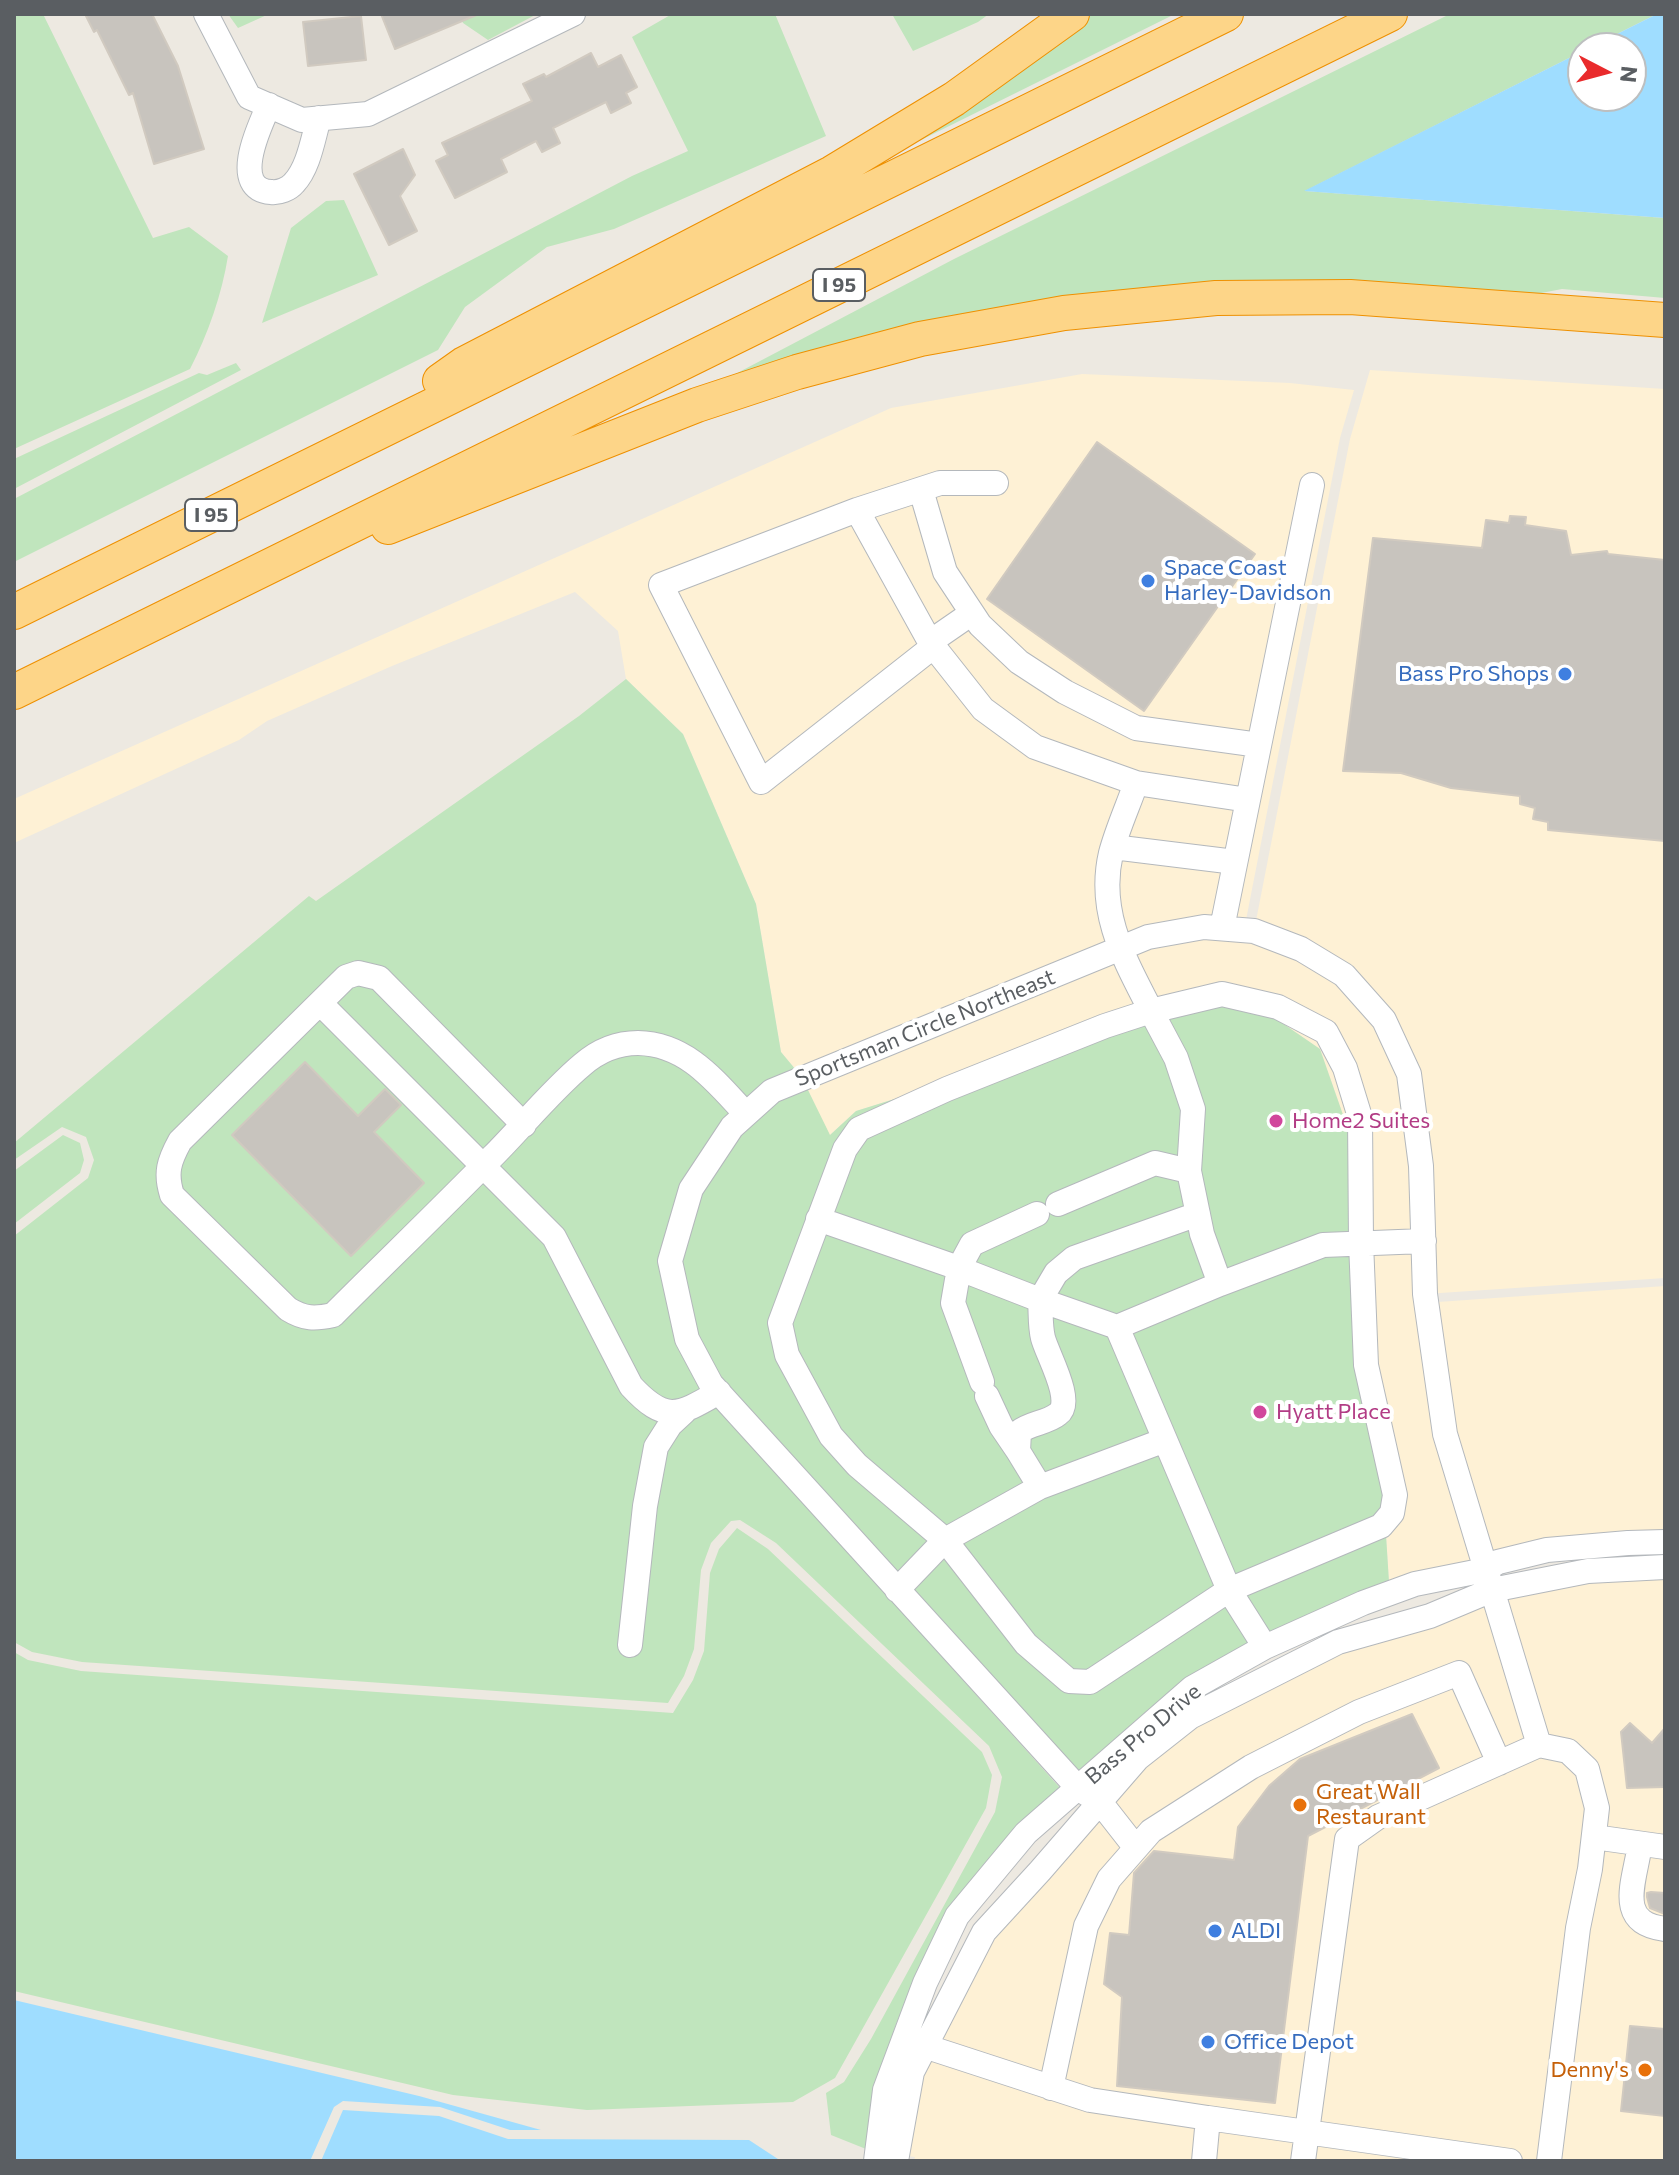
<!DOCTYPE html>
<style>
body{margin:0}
#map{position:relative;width:1679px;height:2175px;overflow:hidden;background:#ede9e1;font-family:Commissioner,sans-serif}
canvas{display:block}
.frame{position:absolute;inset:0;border:16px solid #5a5e62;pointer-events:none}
.north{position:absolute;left:1567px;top:32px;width:80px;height:80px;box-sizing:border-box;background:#fff;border:2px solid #bdbfc0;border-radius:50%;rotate:96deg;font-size:22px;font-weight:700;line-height:32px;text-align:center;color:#5a5e62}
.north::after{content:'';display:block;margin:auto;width:28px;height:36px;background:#e92b2c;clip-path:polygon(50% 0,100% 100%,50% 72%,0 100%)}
</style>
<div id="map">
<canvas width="1679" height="2175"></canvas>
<div class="frame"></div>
<div class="north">N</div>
</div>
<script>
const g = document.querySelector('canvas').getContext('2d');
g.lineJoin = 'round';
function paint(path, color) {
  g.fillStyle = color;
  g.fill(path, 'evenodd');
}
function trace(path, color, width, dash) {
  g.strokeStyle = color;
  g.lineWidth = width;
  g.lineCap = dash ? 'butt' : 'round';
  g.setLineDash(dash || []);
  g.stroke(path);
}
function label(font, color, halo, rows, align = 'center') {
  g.font = font + ' Commissioner,sans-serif';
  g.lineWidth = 8;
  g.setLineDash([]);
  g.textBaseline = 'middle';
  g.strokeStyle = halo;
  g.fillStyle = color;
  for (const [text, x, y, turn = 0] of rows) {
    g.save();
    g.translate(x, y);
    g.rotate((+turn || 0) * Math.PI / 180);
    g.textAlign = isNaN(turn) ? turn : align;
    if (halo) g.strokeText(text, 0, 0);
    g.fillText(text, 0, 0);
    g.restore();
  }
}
const commercial = new Path2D(`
 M 1370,370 L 1665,389 L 1665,1278 L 1425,1294 L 1409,1074 L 1344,975 L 1254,931 L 1350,439 Z
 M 1082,374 L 1290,383 L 1354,390 L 1340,438 L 1246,920 L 1201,917 L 796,1070 L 781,1052 L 756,904 L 683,734 L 626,679 L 618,631 L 575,592 L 392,666 L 267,721 L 239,740 L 14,843 L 14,799 L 891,408 Z
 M 1204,937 L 1251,942 L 1296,958 L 1337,982 L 1374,1024 L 1397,1076 L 1409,1166 L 1433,1435 L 1471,1562 L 1389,1582 L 1376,1378 L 1370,1192 L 1320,1049 L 1237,992 L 856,1111 L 829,1136 L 807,1088 L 1152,947 Z
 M 1665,1286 L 1665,1532 L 1492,1553 L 1456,1432 L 1438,1302 Z
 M 1665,1577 L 1665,2161 L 914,2161 L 915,2157 L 908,2156 L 924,2076 L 994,1938 L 1146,1765 L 1197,1725 L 1343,1651 L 1496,1600 L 1590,1582 Z`);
const green = new Path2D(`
 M 14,14 L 43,14 L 153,238 L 189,227 L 228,256 C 222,294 208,334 190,369 L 14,449 Z
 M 228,14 L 269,14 L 238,28 Z
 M 459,14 L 537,14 L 488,40 L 463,23 Z
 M 672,14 L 775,14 L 826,136 L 614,229 L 547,247 L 465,307 L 438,350 L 14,562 L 14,499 L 632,176 L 688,151 L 632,37 Z
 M 892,14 L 989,14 L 978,22 L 913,51 Z
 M 1090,14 L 1175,14 L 919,141 L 916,134 L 1028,59 Z
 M 1450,14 L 1657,14 L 1589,48 L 1583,48 L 1583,51 L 1305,191 L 1665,218 L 1665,298 L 1562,289 L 1505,300 L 1238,291 L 703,391 L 954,259 Z
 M 344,200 L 378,275 L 262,323 L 291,228 L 326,201 Z
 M 236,363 L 241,370 L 14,489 L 14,459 L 199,373 L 207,375 Z
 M 626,679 L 683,734 L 756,904 L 781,1052 L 796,1070 L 763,1083 L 659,1258 L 702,1390 L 1061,1789 L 947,1912 L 914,1979 L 895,2027 L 866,2149 L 831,2135 L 826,2093 L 844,2082 L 871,2039 L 995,1812 L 1002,1777 L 989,1746 L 776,1543 L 740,1520 L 731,1521 L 711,1543 L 701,1570 L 694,1649 L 684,1676 L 668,1703 L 82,1662 L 32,1652 L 14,1642 L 14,1236 L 88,1178 L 94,1160 L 86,1137 L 62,1127 L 14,1160 L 14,1143 L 309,896 L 316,901 L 579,716 Z
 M 1237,992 L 1320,1049 L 1370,1192 L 1376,1378 L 1389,1582 L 1185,1680 L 1077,1774 L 721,1378 L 698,1336 L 682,1262 L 702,1193 L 742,1134 L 779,1100 L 807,1088 L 830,1135 L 856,1111 Z
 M 63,1135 L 80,1143 L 84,1160 L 80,1173 L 14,1224 L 14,1171 Z
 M 737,1528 L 768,1549 L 982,1752 L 992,1775 L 986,1808 L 835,2078 L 793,2102 L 587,2110 L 453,2095 L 14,1991 L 14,1652 L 28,1660 L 81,1671 L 673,1713 L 693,1680 L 704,1651 L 710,1573 L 719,1549 Z`);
const water = new Path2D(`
 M 1657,14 L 1665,14 L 1665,218 L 1304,191 L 1583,51 L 1583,96 L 1631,96 L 1631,48 L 1589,48 Z
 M 14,2000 L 419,2096 L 541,2130 L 510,2130 L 440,2107 L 343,2101 L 334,2107 L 310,2161 L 23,2161 L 14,2159 Z
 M 343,2110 L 439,2116 L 508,2139 L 749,2140 L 781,2161 L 321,2161 Z`);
const building = new Path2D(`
 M 85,14 L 152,14 L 178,66 L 204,149 L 154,164 L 133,93 L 129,95 L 97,30 L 94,32 Z
 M 381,14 L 479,14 L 395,49 Z
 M 361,16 L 366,60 L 308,66 L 303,22 Z
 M 591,53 L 598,67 L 621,55 L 637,87 L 626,93 L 631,103 L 611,113 L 606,102 L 553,128 L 560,143 L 542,152 L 536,141 L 501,159 L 507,172 L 455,198 L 436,161 L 448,155 L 442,143 L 532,101 L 523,84 L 544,74 L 546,77 Z
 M 403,149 L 415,175 L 400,196 L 417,231 L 389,245 L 354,174 Z
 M 1097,442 L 1255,554 L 1144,711 L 987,599 Z
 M 1510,516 L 1526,517 L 1525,525 L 1566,531 L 1571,555 L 1607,551 L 1608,554 L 1665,560 L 1665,841 L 1548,830 L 1548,822 L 1533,819 L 1535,808 L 1520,804 L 1520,796 L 1451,788 L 1401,773 L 1343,771 L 1373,538 L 1482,548 L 1486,520 L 1509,523 Z
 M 305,1062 L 358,1116 L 385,1089 L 401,1105 L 374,1132 L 424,1183 L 351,1256 L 232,1135 Z
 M 1412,1714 L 1439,1768 L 1308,1836 L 1275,2103 L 1117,2086 L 1122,1997 L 1104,1984 L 1110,1933 L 1129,1935 L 1134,1873 L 1154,1851 L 1234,1860 L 1238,1827 L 1269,1786 L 1300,1759 Z
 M 1630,1723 L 1652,1743 L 1665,1728 L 1665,1787 L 1627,1788 L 1621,1732 Z
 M 1651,1892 L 1665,1893 L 1665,1914 L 1650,1908 L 1647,1897 L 1647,1893 Z
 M 1630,2026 L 1665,2029 L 1665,2116 L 1621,2111 Z`);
const minor = new Path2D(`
 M 206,14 L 249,97 L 302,120 L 368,114 L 573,14
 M 269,105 C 260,125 229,189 271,192 C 279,193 289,189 294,183 C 309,167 313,138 319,118
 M 921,490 L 945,572 L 980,625 L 1019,662 L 1065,692 L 1136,728 L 1259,745
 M 857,510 L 661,585 L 761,782 L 934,646
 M 930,642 L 972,613
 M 1136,783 L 1248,800
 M 1113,847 L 1235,862
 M 1222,928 L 1312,485
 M 320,1003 L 554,1237 L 631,1386 C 666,1424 679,1415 719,1392
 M 524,1125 L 379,978 L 358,973 L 346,977 L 180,1141 C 169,1161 165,1173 172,1195 L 288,1309 C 304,1319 315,1319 333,1315 C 386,1262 440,1210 493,1156 C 522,1127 551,1091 582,1065 C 598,1051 618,1043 638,1043 C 687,1044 715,1081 746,1114
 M 1058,1204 L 1155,1163 L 1189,1171
 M 818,1219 L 950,1265 L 1040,1300 L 1056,1273 L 1074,1258 L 1198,1214
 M 1220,1284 L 1323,1245 L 1424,1241
 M 1117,1327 L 1229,1590 L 1265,1647
 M 982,1382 L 953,1303 L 959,1268 L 972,1244 L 1037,1214
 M 987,1396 L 1001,1426 L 1018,1451
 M 1040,1487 L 1165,1440
 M 897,1590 L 945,1540 L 1040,1487 L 1018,1451 L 1019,1432 C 1030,1423 1047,1423 1058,1414 C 1075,1402 1047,1354 1043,1338 C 1040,1326 1041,1312 1040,1300 L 1117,1327 L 1220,1284 L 1202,1234 L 1189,1171 L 1193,1109 L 1176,1058 L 1151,1011 L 1222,994 L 1278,1007 L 1326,1032 L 1345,1068 L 1360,1117 L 1361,1242 L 1366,1365 L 1395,1495 L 1392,1513 L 1381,1526 L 1229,1590 L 1090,1682 L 1069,1681 L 1026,1644 L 945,1540 L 857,1465 L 831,1436 L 787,1355 L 780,1323 L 845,1149 L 859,1129 L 947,1089 L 1105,1026 L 1151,1011 C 1125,960 1097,913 1111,853 C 1117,830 1128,806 1136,783 L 1035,747 L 983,709 L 930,642 L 857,510 L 940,483 L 996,483
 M 630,1645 L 645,1506 L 656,1447 L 670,1425 L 684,1412
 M 1594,1837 L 1665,1847
 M 1640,1844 C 1635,1881 1614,1923 1665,1929
 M 1136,1848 L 1100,1802 L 1079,1789 L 711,1384 L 687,1339 L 670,1261 L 691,1189 L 732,1127 L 772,1091 L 1148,937 L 1204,927 L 1254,931 L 1301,949 L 1344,975 L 1384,1020 L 1409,1074 L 1421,1166 L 1425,1294 L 1445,1434 L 1539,1745 L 1568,1751 L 1587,1769 L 1597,1808 L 1590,1869 L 1578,1928 L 1549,2161
 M 912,2042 L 1090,2100 L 1208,2118 L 1204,2161
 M 1051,2088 L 1086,1926 L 1109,1879 L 1151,1831 L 1251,1767 L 1359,1712 L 1459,1673 L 1499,1763
 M 1208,2118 L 1510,2161
 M 876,2161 L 885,2090 L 925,1983 L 957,1916 L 1026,1833 L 1192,1688 L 1265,1647 L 1363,1603 L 1415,1584 L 1485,1570 L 1498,1562 L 1547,1550 L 1628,1543 L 1665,1542
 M 896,2161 L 912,2072 L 984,1932 L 1040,1871 L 1138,1758 L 1190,1717 L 1338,1642 L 1430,1616 L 1492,1590 L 1588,1571 L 1665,1567
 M 1303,2161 L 1347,1839 L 1378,1817 L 1539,1745`);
const highway = new Path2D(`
 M 440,381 L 464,364 L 832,173 L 954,99 L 1072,14
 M 388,527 L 697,405 L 797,372 L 920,339 L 1064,313 L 1216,298 L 1350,297 L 1665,320
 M 14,612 L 1226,14
 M 14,692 L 1390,14`);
const markers = [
 [1148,581,8,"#3f7fe0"],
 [1565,674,8,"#3f7fe0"],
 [1276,1121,8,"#d1479c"],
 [1260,1412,8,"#d1479c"],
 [1300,1805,8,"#e8710a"],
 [1215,1931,8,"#3f7fe0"],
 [1208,2042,8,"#3f7fe0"],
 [1645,2070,8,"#e8710a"]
];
const shields = [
 [839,285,52],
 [211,515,52]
];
const shieldNames = [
 ["I 95",839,285],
 ["I 95",211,515]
];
const shopNames = [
 ["Space Coast",1164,568],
 ["Harley-Davidson",1164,593],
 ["Bass Pro Shops",1549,674,"right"],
 ["ALDI",1231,1931],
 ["Office Depot",1224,2042]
];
const streetNames = [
 ["Sportsman Circle Northeast",925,1028,-22],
 ["Bass Pro Drive",1143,1734,-40]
];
const hotelNames = [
 ["Home2 Suites",1292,1121],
 ["Hyatt Place",1276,1412]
];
const foodNames = [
 ["Great Wall",1316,1792],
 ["Restaurant",1316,1817],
 ["Denny's",1629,2070,"right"]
];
paint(commercial, '#fef1d5');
paint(green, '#c0e5bd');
paint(water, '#9fddff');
paint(building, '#c8c4be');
trace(building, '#d1cac0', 2);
trace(minor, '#b4b8bc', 26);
trace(highway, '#ee9000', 36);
trace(minor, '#fff', 24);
trace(highway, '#fdd588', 34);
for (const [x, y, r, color] of markers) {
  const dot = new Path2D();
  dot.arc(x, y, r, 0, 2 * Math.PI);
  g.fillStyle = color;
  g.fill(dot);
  trace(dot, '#fff', 3);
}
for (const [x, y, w] of shields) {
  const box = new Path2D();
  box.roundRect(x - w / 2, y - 16, w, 32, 6);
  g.fillStyle = '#fff';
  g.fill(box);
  trace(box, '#5a5e62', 2);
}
label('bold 20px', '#5a5e62', null, shieldNames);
label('22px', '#366cbe', '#fff', shopNames, 'left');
label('22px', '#5a5e62', '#fff', streetNames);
label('22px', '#b23c85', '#fff', hotelNames, 'left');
label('22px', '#c56008', '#fff', foodNames, 'left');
</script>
